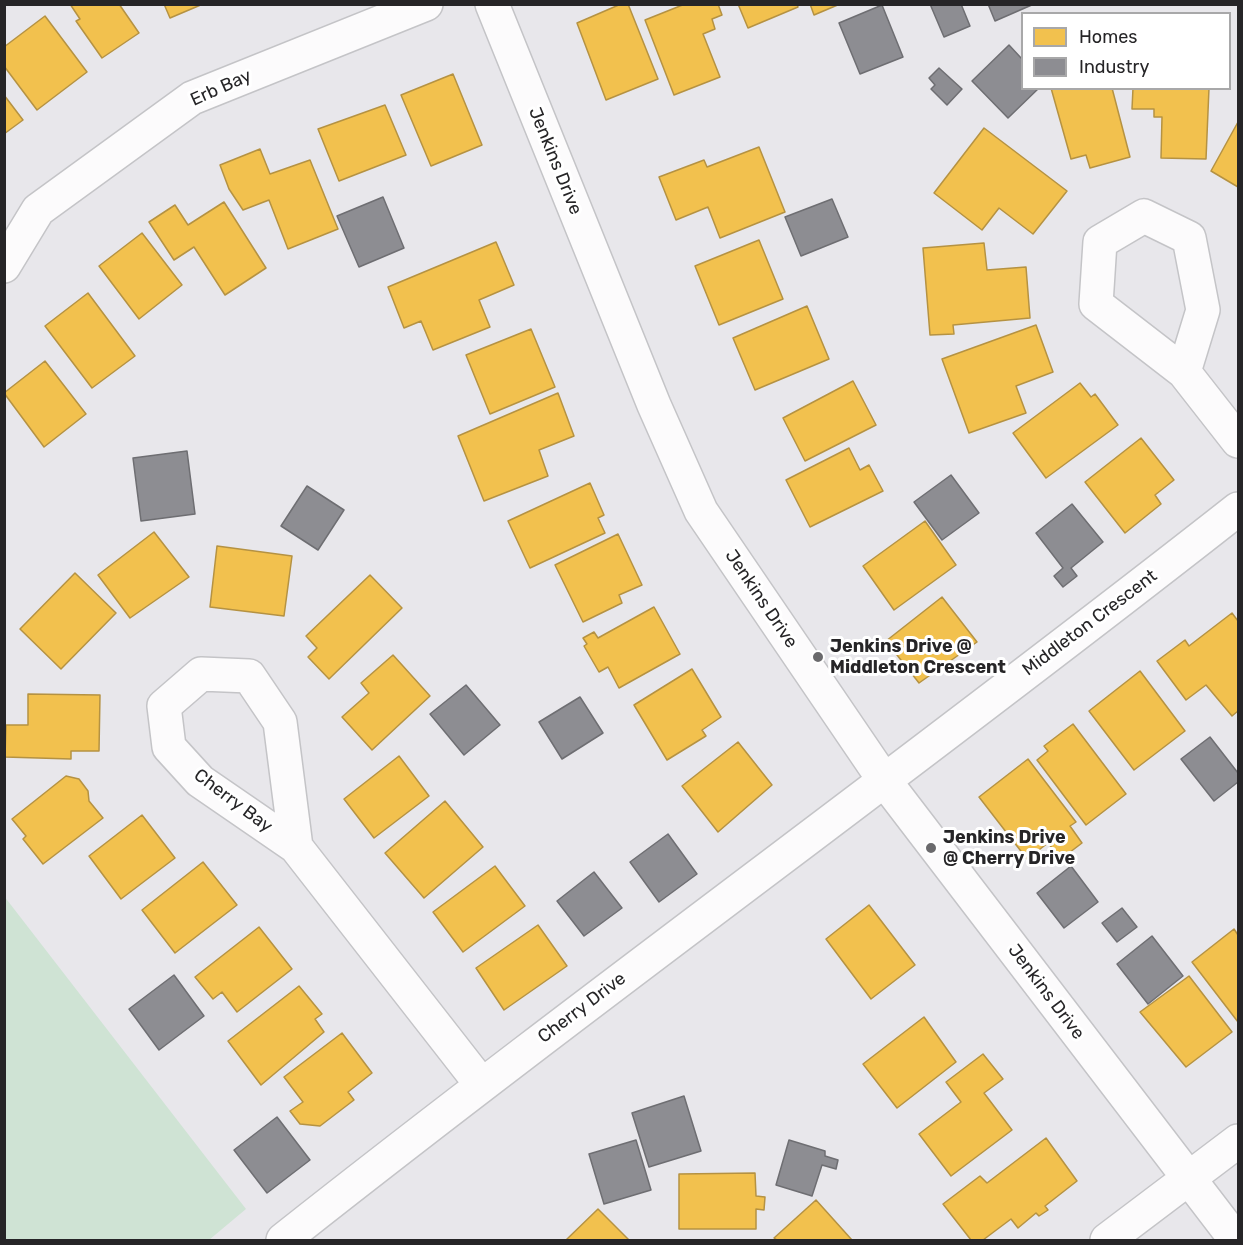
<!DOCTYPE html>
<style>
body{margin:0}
#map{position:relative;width:1243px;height:1245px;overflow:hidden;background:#e8e7eb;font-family:Rubik,sans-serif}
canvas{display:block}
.frame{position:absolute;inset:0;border:6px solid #262527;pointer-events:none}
.legend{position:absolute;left:1021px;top:12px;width:210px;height:78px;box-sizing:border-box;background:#fff;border:2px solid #a8a8a9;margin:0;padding:8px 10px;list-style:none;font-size:18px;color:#262527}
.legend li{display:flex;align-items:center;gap:12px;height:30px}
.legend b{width:30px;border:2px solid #a8a8a9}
</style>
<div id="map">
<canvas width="1243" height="1245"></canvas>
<div class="frame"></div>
<ul class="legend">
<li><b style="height:16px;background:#f2c14e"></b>Homes</li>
<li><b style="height:16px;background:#8d8d92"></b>Industry</li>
</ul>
</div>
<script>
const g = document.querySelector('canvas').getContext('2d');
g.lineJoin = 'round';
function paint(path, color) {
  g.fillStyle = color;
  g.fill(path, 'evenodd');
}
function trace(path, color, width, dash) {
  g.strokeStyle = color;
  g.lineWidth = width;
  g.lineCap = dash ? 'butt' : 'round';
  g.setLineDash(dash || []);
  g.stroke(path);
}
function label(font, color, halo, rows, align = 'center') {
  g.font = font + ' Rubik,sans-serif';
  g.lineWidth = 6;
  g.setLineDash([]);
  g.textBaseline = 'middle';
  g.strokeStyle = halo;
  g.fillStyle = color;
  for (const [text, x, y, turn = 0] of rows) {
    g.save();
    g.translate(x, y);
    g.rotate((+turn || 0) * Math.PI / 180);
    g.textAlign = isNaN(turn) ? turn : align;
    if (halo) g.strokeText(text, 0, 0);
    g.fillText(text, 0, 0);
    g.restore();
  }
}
const green = new Path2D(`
 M 4,896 L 246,1209 L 209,1240 L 5,1240 Z`);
const homes = new Path2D(`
 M 70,4 L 119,4 L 139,33 L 102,58 L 76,21 L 80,19 Z
 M 164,4 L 203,4 L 170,18 Z
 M 621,4 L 628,4 L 658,79 L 606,100 L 577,23 Z
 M 685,4 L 718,4 L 722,15 L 712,19 L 715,29 L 703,34 L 720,77 L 674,95 L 645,20 Z
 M 738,4 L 797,4 L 798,7 L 748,28 Z
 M 810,4 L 840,4 L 814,15 Z
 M 45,16 L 87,72 L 37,110 L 4,66 L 4,47 Z
 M 453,74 L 482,145 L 431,166 L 401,95 Z
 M 1051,88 L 1112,88 L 1130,157 L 1090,168 L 1086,155 L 1071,159 Z
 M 1133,88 L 1209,88 L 1206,159 L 1161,158 L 1162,117 L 1154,117 L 1154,109 L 1132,109 Z
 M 4,95 L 23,120 L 4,134 Z
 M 385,105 L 406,155 L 339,181 L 318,129 Z
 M 1238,122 L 1238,187 L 1211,171 Z
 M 984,128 L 1067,191 L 1033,234 L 999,208 L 982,230 L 934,193 Z
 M 759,147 L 785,212 L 720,238 L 708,207 L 676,220 L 659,177 L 704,160 L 707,167 Z
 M 260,149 L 270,174 L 310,160 L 338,229 L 288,249 L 269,200 L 243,210 L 229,189 L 220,165 Z
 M 224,202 L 266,268 L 225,295 L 194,247 L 174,260 L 149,222 L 175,205 L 188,225 Z
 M 142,233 L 182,285 L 139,319 L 99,266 Z
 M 759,240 L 783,299 L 719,325 L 695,266 Z
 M 496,242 L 514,285 L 479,300 L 490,327 L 433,350 L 421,321 L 404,328 L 388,287 Z
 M 984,243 L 987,270 L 1026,267 L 1030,318 L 953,325 L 954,334 L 930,335 L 923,248 Z
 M 88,293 L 135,356 L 92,388 L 45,326 Z
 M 807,306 L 829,359 L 755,390 L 733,338 Z
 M 1036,325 L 1053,372 L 1016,386 L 1026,413 L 969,433 L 942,359 Z
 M 531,329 L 555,387 L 490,414 L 466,355 Z
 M 45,361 L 86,414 L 44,447 L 4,393 Z
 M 853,381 L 876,425 L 805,461 L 783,418 Z
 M 1080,383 L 1091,397 L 1095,394 L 1118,425 L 1046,478 L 1013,433 Z
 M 558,393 L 574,436 L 539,450 L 548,476 L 484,501 L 458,436 Z
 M 1141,438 L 1174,480 L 1155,495 L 1161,504 L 1125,533 L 1085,482 Z
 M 849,448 L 860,470 L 869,465 L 883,491 L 810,527 L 786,480 Z
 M 590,483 L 604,515 L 598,518 L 605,533 L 530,568 L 508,521 Z
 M 925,521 L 956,565 L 894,610 L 863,566 Z
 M 154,532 L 189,577 L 130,618 L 98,575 Z
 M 618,534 L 642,585 L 619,595 L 622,603 L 583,622 L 555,565 Z
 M 217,546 L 292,556 L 284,616 L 210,607 Z
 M 75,573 L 116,613 L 61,669 L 20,629 Z
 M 370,575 L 402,608 L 329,679 L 308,657 L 317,648 L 306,636 Z
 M 942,597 L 977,642 L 919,683 L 886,641 Z
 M 654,607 L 680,654 L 619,688 L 608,667 L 599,672 L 584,646 L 587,644 L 583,638 L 594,632 L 598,638 Z
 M 1232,613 L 1238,621 L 1238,711 L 1232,716 L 1206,685 L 1186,700 L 1157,661 L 1185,640 L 1189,646 Z
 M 393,655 L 430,696 L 372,750 L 342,717 L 369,693 L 361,683 Z
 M 692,669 L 721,717 L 702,730 L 706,736 L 667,760 L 634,705 Z
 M 1140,671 L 1185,731 L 1134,770 L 1089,711 Z
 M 28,694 L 100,695 L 99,751 L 71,751 L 71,759 L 5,757 L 6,725 L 28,725 Z
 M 1073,724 L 1126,794 L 1086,825 L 1037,760 L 1048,751 L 1044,746 Z
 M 738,742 L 772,785 L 718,832 L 682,786 Z
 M 399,756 L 429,796 L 374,838 L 344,799 Z
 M 1028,759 L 1076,822 L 1070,826 L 1082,843 L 1061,859 L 1048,843 L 1027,859 L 979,797 Z
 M 66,776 L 79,779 L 88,791 L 89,801 L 103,818 L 43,864 L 23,839 L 26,836 L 12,819 Z
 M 445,801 L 483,847 L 424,898 L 385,853 Z
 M 142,815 L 175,858 L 121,899 L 89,856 Z
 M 203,862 L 237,905 L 175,953 L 142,910 Z
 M 495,866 L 525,906 L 463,952 L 433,912 Z
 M 869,905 L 915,965 L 871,999 L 826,939 Z
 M 538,925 L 567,966 L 504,1010 L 476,968 Z
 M 259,927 L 292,969 L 237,1012 L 222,992 L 213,999 L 195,977 Z
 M 1234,929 L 1238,935 L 1238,1022 L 1192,962 Z
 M 1189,976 L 1232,1032 L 1186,1067 L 1140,1012 Z
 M 299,986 L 322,1014 L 315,1019 L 324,1032 L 261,1085 L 228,1041 Z
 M 924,1017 L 956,1062 L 897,1108 L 863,1064 Z
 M 342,1033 L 372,1073 L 348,1092 L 354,1100 L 320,1126 L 300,1124 L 290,1111 L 303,1102 L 284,1077 Z
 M 983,1054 L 1003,1079 L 984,1093 L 1012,1130 L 951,1176 L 919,1134 L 961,1102 L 946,1082 Z
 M 1046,1138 L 1077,1181 L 1045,1206 L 1048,1210 L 1039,1216 L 1036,1213 L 1018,1228 L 1011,1219 L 983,1240 L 971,1240 L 943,1204 L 980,1176 L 987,1183 Z
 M 755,1173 L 756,1196 L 765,1197 L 764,1210 L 756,1209 L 756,1229 L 679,1229 L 679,1174 Z
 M 816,1200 L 852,1240 L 777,1240 L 774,1238 Z
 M 598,1209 L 629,1240 L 566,1240 Z`);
const industry = new Path2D(`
 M 930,4 L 961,4 L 970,26 L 944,37 Z
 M 988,4 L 1034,4 L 995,21 Z
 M 882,5 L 903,57 L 860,74 L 839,23 Z
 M 1009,45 L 1022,59 L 1022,88 L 1039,88 L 1008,118 L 972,81 Z
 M 939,68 L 962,89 L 947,105 L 931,89 L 935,85 L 929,78 Z
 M 383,197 L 404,248 L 359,267 L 337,216 Z
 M 832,199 L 848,237 L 801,256 L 785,217 Z
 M 187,451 L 195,514 L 141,521 L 133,458 Z
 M 951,475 L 979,513 L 942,540 L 914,502 Z
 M 307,486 L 344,510 L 318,550 L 281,526 Z
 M 1072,504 L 1103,542 L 1071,568 L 1077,576 L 1063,587 L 1054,576 L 1063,568 L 1036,533 Z
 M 466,685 L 500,725 L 464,755 L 430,714 Z
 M 580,697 L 603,733 L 562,759 L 539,722 Z
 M 1210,737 L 1238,773 L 1238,782 L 1214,801 L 1181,759 Z
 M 668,834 L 697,874 L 659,902 L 630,862 Z
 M 1071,866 L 1098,902 L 1064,928 L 1037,893 Z
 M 594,872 L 622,908 L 584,936 L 557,901 Z
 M 1122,908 L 1137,927 L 1117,942 L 1102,923 Z
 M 1152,936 L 1183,976 L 1148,1004 L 1117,964 Z
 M 174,975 L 204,1016 L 159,1050 L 129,1009 Z
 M 684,1096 L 701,1151 L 649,1167 L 632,1113 Z
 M 277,1117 L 310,1160 L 267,1193 L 234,1150 Z
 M 636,1140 L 651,1190 L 604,1204 L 589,1154 Z
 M 789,1140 L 825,1151 L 825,1156 L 838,1160 L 836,1169 L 822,1165 L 812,1196 L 776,1185 Z`);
const minor = new Path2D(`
 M 492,4 L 654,405 L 701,511 L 884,780 L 1236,1240
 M 4,266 L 38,210 L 192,98 L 426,4
 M 1184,372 L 1203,310 L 1189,238 L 1144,216 L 1100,242 L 1096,304 L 1184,372 L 1238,441
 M 296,847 L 280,722 L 249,676 L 201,674 L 164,706 L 169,747 L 200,781 L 296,847 L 481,1084
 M 283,1240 C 598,991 923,757 1238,509
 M 1107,1240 L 1238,1141`);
const markers = [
 [818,657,6,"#6a696c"],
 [931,848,6,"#6a696c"]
];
const streetNames = [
 ["Erb Bay",221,88,-24],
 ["Jenkins Drive",555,161,68],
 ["Jenkins Drive",761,599,56],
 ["Middleton Crescent",1090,623,-37],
 ["Cherry Bay",233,801,37],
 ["Jenkins Drive",1046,992,53],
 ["Cherry Drive",582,1008,-37]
];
const poiNames = [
 ["Jenkins Drive @",830,647],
 ["Middleton Crescent",830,668],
 ["Jenkins Drive",943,838],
 ["@ Cherry Drive",943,859]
];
paint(green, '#cfe3d4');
paint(homes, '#f2c14e');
trace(homes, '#b59242', 1.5);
paint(industry, '#8d8d92');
trace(industry, '#6e6e72', 1.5);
trace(minor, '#c4c4c7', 36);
trace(minor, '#fcfbfc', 33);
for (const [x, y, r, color] of markers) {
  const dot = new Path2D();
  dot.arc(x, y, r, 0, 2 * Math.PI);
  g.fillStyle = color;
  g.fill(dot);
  trace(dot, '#fff', 2);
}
label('18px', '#262527', '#fff', streetNames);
label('bold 18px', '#262527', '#fff', poiNames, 'left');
</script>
